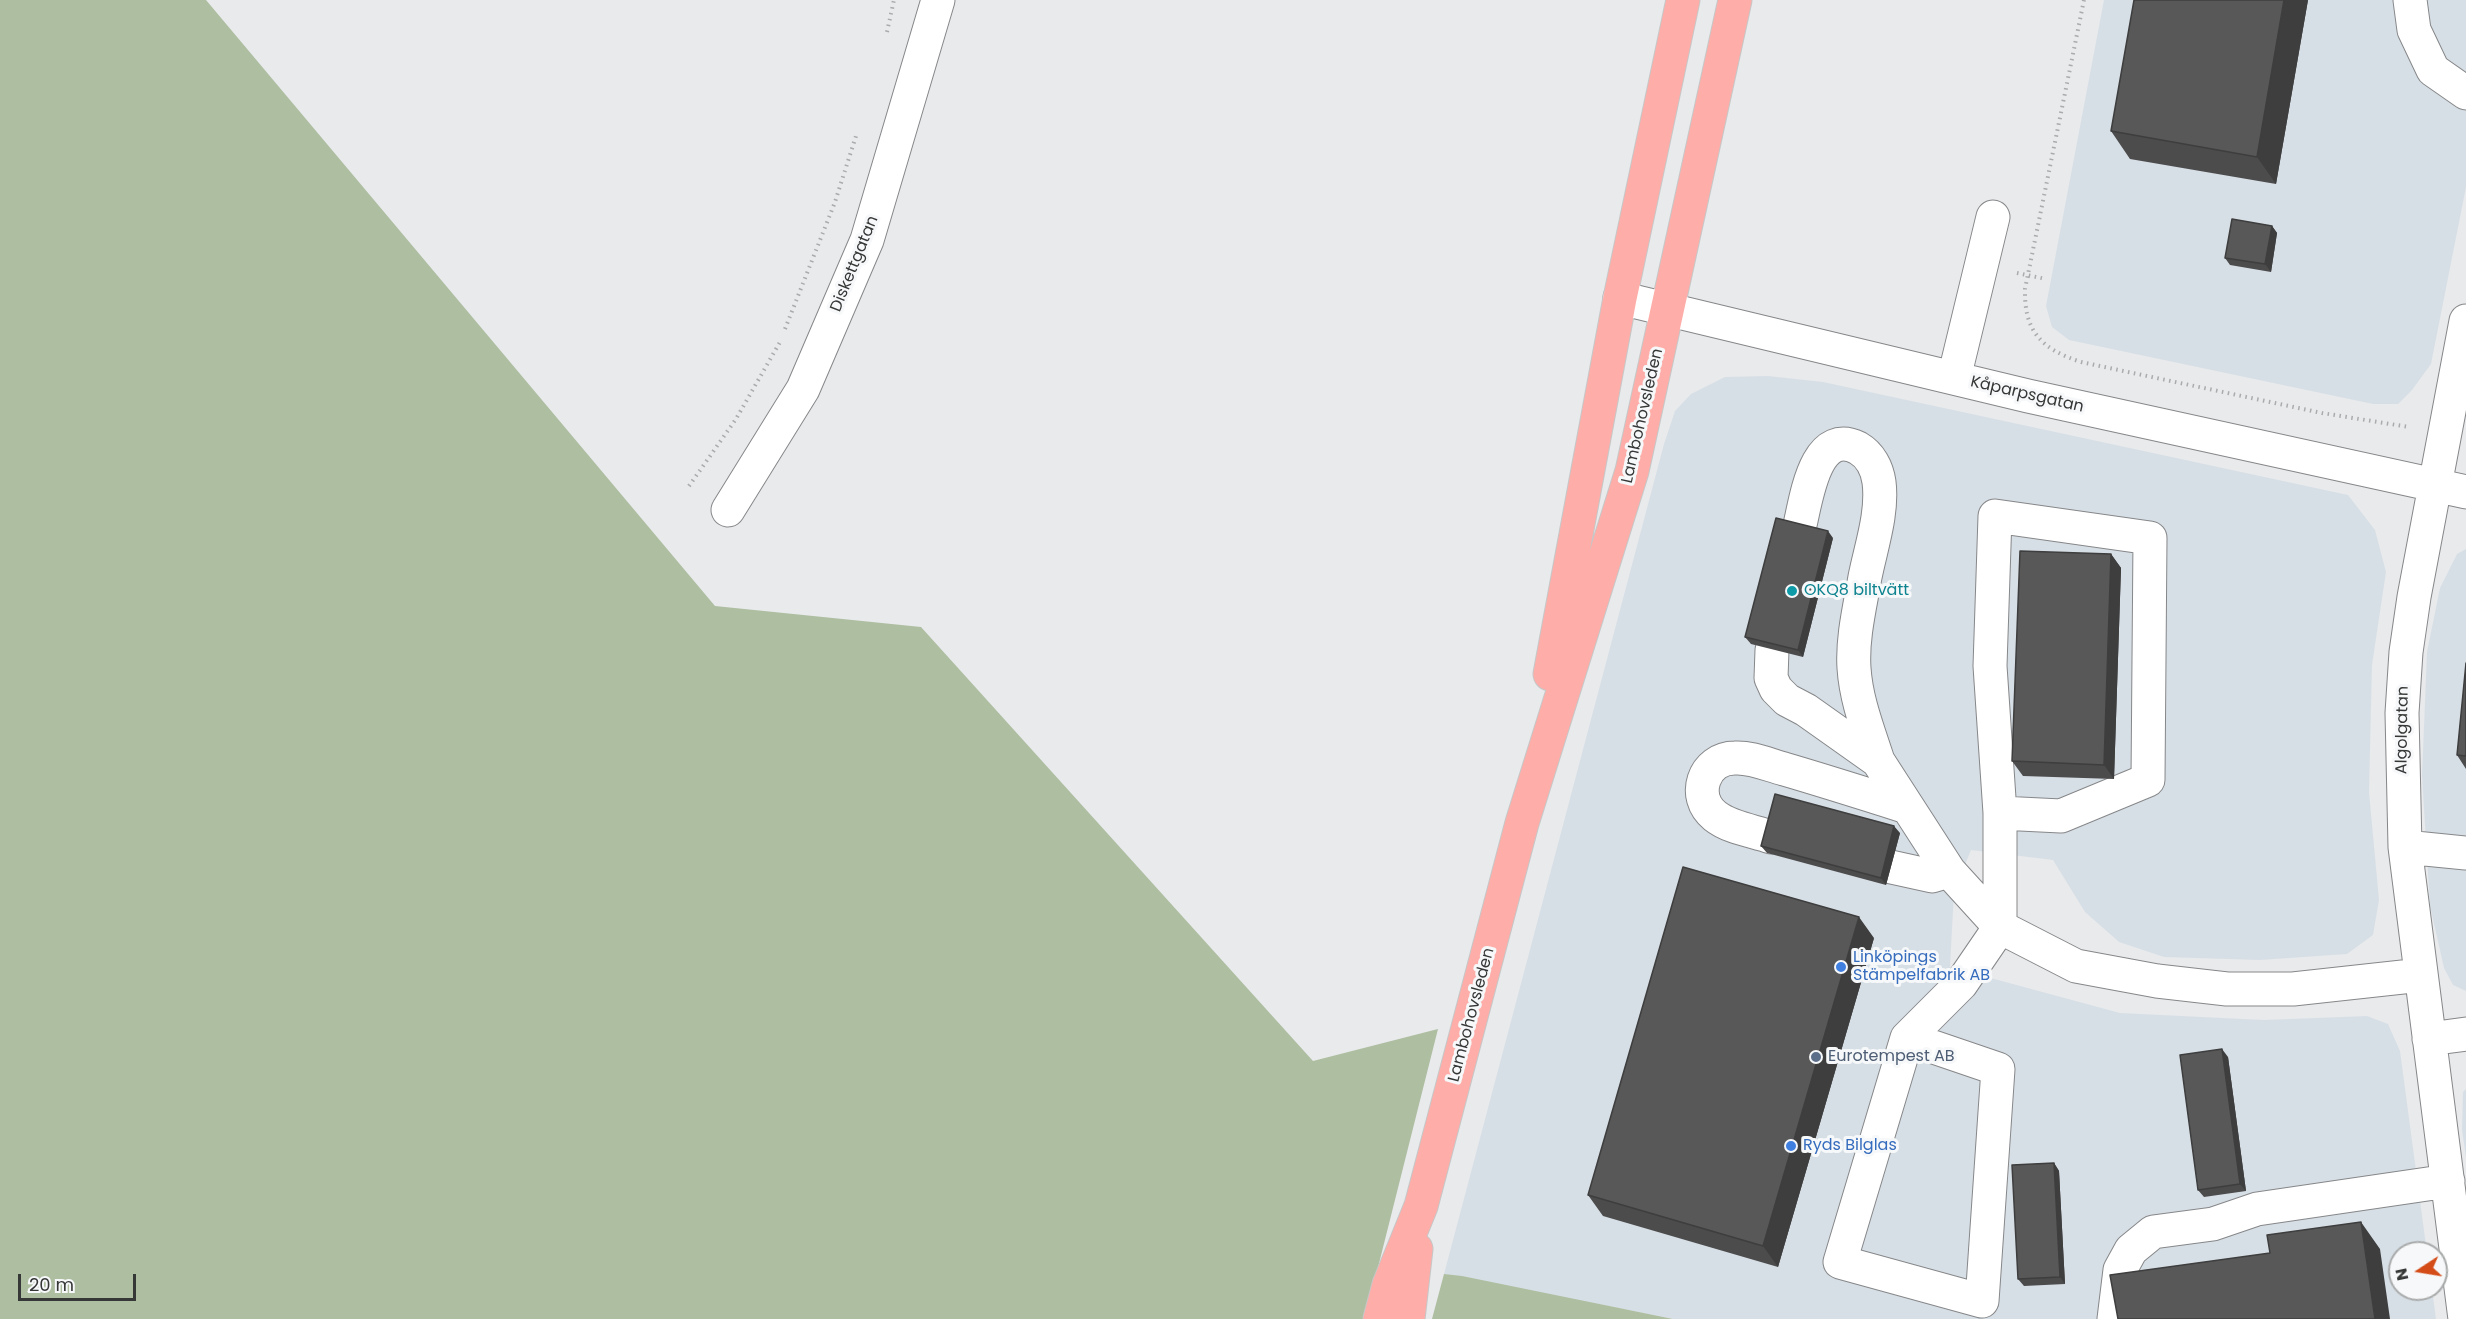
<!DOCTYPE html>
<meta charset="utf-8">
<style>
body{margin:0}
#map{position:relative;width:2466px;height:1319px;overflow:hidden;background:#e9eaec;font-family:Poppins,sans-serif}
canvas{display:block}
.north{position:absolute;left:2388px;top:1241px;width:60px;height:60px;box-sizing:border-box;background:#f6f8f9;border:2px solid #a9abab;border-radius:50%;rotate:258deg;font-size:16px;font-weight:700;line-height:24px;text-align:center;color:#363737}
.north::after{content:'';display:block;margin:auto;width:21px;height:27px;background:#d44d18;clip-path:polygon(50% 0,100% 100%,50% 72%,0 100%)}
.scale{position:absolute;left:18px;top:1274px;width:118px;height:27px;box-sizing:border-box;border:3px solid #363737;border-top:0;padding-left:8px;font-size:18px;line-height:21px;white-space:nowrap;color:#363737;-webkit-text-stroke:4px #f6f8f9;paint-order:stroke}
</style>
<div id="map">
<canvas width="2466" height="1319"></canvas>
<div class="north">N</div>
<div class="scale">20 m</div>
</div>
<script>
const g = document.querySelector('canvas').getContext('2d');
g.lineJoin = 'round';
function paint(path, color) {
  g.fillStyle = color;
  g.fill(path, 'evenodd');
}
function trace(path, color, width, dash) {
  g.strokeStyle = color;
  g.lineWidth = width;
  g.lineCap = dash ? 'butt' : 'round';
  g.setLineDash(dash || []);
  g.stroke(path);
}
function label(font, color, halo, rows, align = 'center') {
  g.font = font + ' Poppins,sans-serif';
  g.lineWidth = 6;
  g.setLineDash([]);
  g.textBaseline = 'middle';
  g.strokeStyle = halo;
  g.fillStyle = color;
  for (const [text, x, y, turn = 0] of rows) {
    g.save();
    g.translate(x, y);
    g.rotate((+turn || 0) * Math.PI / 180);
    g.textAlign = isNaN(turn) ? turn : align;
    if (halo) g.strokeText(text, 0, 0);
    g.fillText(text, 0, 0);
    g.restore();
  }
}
const built = new Path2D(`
 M 2104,0 L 2466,0 L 2466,187 L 2431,364 L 2412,390 L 2398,404 L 2373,404 L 2069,340 L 2052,327 L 2046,306 Z
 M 1768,376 L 1823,382 L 2348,495 L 2375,530 L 2386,572 L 2372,665 L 2369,792 L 2379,900 L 2373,935 L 2347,954 L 2260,960 L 2164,957 L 2119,942 L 2085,912 L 2053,860 L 1971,850 L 1954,892 L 1950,967 L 2120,1013 L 2264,1020 L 2367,1016 L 2388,1024 L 2400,1051 L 2427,1253 L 2400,1253 L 2400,1289 L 2432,1289 L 2436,1319 L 1673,1319 L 1444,1274 L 1664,444 L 1675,411 L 1691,394 L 1725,377 Z
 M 2466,549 L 2466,991 L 2453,985 L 2444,968 L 2430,906 L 2422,776 L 2427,652 L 2440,588 L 2457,554 Z
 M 2466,1089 L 2466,1158 L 2462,1130 L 2463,1092 Z`);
const green = new Path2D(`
 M 0,0 L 206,0 L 715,606 L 921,627 L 1313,1061 L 1438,1029 L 1365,1319 L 0,1319 Z
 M 1444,1274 L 1462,1276 L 1673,1319 L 1432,1319 Z`);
const path = new Path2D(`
 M 2084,0 L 2025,289 C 2024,331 2041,349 2081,362 L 2322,413 L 2409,427
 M 887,32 L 894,0
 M 2017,273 L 2046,279
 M 785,329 L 835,202 L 856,136
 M 689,486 L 736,419 L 780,342`);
const minor = new Path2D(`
 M 2410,0 L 2414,30 L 2433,70 L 2466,93
 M 1620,298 L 2028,396 L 2466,492
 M 1954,378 L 1993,217
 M 728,510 L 803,389 L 867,240 L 938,0
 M 1772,650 L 1771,678 L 1776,689 L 1787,700 L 1806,710 L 1878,761 C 1868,730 1856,700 1854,668 C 1852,638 1860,606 1865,577 C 1871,547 1883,513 1879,482 C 1877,468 1870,455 1858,448 C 1814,426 1806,502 1799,529
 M 1878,761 L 1949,871 L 2000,927 L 2076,966 L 2157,981 L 2227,989 L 2293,989 L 2421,975
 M 1771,837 C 1754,831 1730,828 1715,816 C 1691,797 1703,758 1735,758 C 1751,757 1769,765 1784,769 C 1825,781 1866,794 1907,807
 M 2405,847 L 2466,853
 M 1891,867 L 1932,876 L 1949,871
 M 1907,1038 L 1998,1069 L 1982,1301 L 1840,1262 L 1907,1038 L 1961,984 L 2000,927 L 2000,813 L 1990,666 L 1995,516 L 2150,538 L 2148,780 L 2061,816 L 2000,813
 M 2429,1039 L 2466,1034
 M 2114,1319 L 2120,1270 L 2131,1250 L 2153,1232 L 2213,1224 L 2257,1209 L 2448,1181
 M 2465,1319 L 2405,847 L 2402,713 L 2406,652 L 2414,597 L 2466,321`);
const major = new Path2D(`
 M 1550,674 L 1620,298 L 1683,0
 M 1380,1319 L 1389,1285 L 1421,1206 L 1522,823 L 1632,471 L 1735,0
 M 1408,1319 L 1416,1249`);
const wall = new Path2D(`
 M 2308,0 L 2276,184 L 2130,159 L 2111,131 Z
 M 2272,226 L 2277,233 L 2271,272 L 2230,265 L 2225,258 Z
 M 1833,538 L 1803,657 L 1751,644 L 1745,637 Z
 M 2111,554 L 2121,568 L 2114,779 L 2023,776 L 2012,761 Z
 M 2466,663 L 2466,769 L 2457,755 Z
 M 1900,833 L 1886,885 L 1767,853 L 1761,846 Z
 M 1874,938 L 1778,1267 L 1603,1216 L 1588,1195 Z
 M 2228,1057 L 2246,1191 L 2204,1197 L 2198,1190 Z
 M 2054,1163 L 2059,1171 L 2065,1284 L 2024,1286 L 2018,1279 Z`);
const shadedWall = new Path2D(`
 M 2284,0 L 2308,0 L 2276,184 L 2257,157 Z
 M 2272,226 L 2277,233 L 2271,272 L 2265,264 Z
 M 1828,531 L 1833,538 L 1803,657 L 1798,650 Z
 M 2111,554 L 2121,568 L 2114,779 L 2104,765 Z
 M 1894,826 L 1900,833 L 1886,885 L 1881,878 Z
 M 1859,917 L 1874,938 L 1778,1267 L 1763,1246 Z
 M 2222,1049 L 2228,1057 L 2246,1191 L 2240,1184 Z
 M 2054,1163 L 2059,1171 L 2065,1284 L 2060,1277 Z
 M 2361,1222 L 2380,1249 L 2390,1319 L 2375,1319 Z`);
const building = new Path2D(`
 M 2134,0 L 2284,0 L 2257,157 L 2111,131 Z
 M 2232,219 L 2272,226 L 2265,264 L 2225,258 Z
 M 1776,518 L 1828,531 L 1798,650 L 1745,637 Z
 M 2020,551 L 2111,554 L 2104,765 L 2012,761 Z
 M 2466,663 L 2466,756 L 2457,755 Z
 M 1775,794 L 1894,826 L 1881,878 L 1761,846 Z
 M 1683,867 L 1859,917 L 1763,1246 L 1588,1195 Z
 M 2222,1049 L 2240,1184 L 2198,1190 L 2180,1055 Z
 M 2054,1163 L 2060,1277 L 2018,1279 L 2012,1165 Z
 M 2361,1222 L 2375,1319 L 2118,1319 L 2110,1275 L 2270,1253 L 2267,1235 Z`);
const markers = [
 [1792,591,6,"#0f9aa8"],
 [1841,967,6,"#3f7fe0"],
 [1816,1057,6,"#5c6f8a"],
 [1791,1146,6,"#3f7fe0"]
];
const streetNames = [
 ["Diskettgatan",855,264,-68],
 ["Kåparpsgatan",2027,395,13],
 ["Lambohovsleden",1643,416,-77],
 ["Algolgatan",2403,730,-89],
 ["Lambohovsleden",1472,1015,-75]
];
const cultureNames = [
 ["OKQ8 biltvätt",1804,591]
];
const shopNames = [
 ["Linköpings",1853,958],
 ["Stämpelfabrik AB",1853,976],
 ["Ryds Bilglas",1803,1146]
];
const serviceNames = [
 ["Eurotempest AB",1828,1057]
];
paint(built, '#d7dfe6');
paint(green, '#aebea1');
trace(minor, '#868789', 35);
trace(major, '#c7c7c7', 35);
trace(path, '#aaabad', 4, [1.5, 4.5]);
trace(minor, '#fff', 33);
trace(major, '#feada8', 33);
paint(wall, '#4d4c4d');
paint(shadedWall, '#3e3e3e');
paint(building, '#595859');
trace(building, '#3e3e3e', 1.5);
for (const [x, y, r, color] of markers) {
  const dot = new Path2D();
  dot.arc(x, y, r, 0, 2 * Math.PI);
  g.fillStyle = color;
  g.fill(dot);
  trace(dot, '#f6f8f9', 2);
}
label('16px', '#363737', '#f6f8f9', streetNames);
label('16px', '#0d838f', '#f6f8f9', cultureNames, 'left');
label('16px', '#366cbe', '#f6f8f9', shopNames, 'left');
label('16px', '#4e5e75', '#f6f8f9', serviceNames, 'left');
</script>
